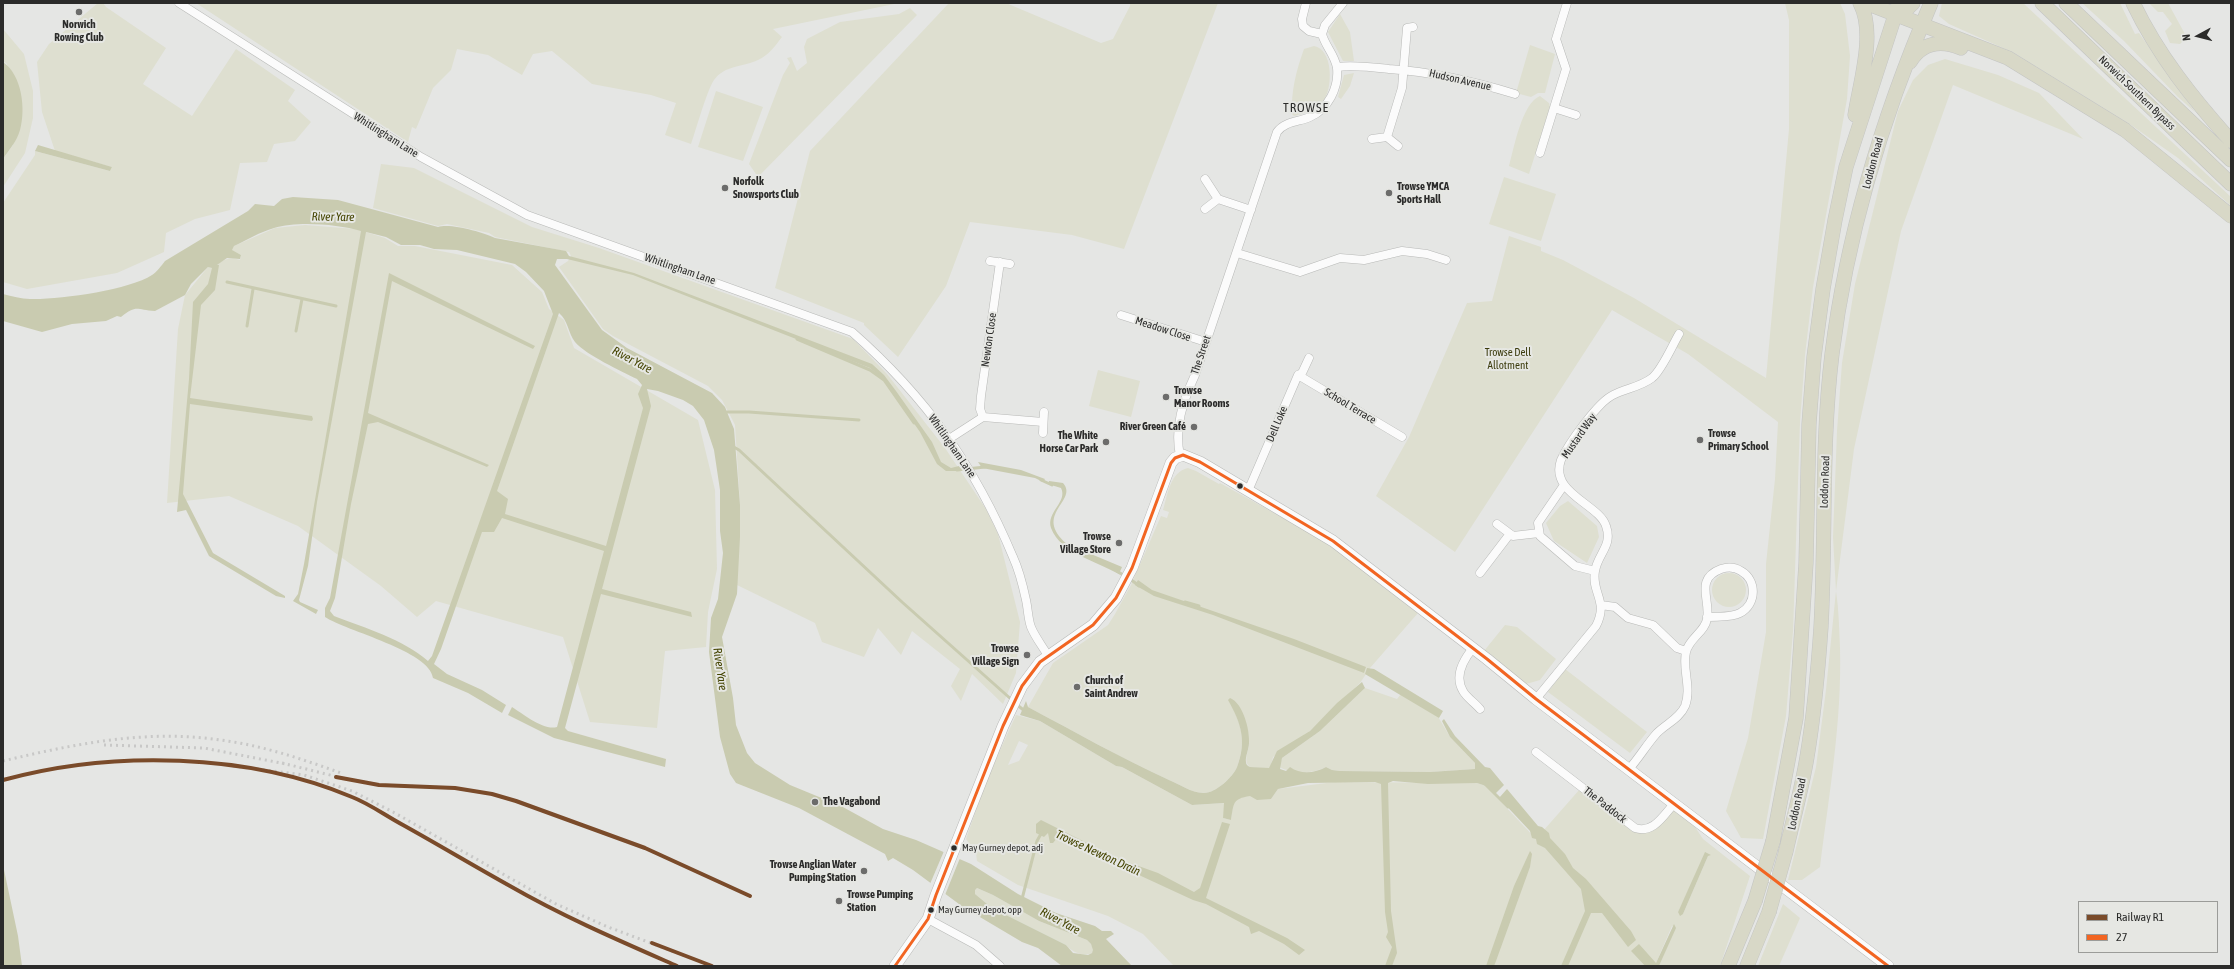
<!DOCTYPE html>
<meta charset="utf-8">
<style>
body{margin:0}
#map{position:relative;width:2234px;height:969px;overflow:hidden;background:#e5e6e4;font-family:"Asap Condensed",sans-serif}
canvas{display:block}
.frame{position:absolute;inset:0;border:4px solid #2b2b2a;pointer-events:none}
.legend{position:absolute;left:2078px;top:901px;width:140px;height:52px;box-sizing:border-box;background:#e6e7e3;border:1px solid #9b9c99;margin:0;padding:5px 7px;list-style:none;font-size:12px;color:#2b2b2a}
.legend li{display:flex;align-items:center;gap:8px;height:20px}
.legend b{width:20px;border:1px solid #9b9c99}
.north{position:absolute;left:2178px;top:16px;width:40px;height:40px;-webkit-text-stroke:3px #e6e7e3;paint-order:stroke;rotate:263deg;font-size:11px;font-weight:700;line-height:16px;text-align:center;color:#2b2b2a}
.north::after{content:'';display:block;margin:auto;width:14px;height:18px;background:#2b2b2a;clip-path:polygon(50% 0,100% 100%,50% 72%,0 100%)}
</style>
<div id="map">
<canvas width="2234" height="969"></canvas>
<div class="frame"></div>
<ul class="legend">
<li><b style="height:5px;background:#7a4b2a"></b>Railway R1</li>
<li><b style="height:5px;background:#f26522"></b>27</li>
</ul>
<div class="north">N</div>
</div>
<script>
const g = document.querySelector('canvas').getContext('2d');
g.lineJoin = 'round';
function paint(path, color) {
  g.fillStyle = color;
  g.fill(path, 'evenodd');
}
function trace(path, color, width, dash) {
  g.strokeStyle = color;
  g.lineWidth = width;
  g.lineCap = dash ? 'butt' : 'round';
  g.setLineDash(dash || []);
  g.stroke(path);
}
function label(font, color, halo, rows, align = 'center') {
  g.font = font + ' "Asap Condensed",sans-serif';
  g.lineWidth = 4;
  g.setLineDash([]);
  g.textBaseline = 'middle';
  g.strokeStyle = halo;
  g.fillStyle = color;
  for (const [text, x, y, turn = 0] of rows) {
    g.save();
    g.translate(x, y);
    g.rotate((+turn || 0) * Math.PI / 180);
    g.textAlign = isNaN(turn) ? turn : align;
    if (halo) g.strokeText(text, 0, 0);
    g.fillText(text, 0, 0);
    g.restore();
  }
}
const green = new Path2D(`
 M 98,3 L 103,3 L 106,7 L 166,48 L 143,84 L 192,116 L 236,49 L 295,90 L 288,101 L 311,122 L 295,141 L 274,144 L 267,162 L 240,163 L 230,210 L 195,219 L 166,233 L 164,252 L 117,273 L 27,289 L 3,282 L 3,203 L 35,155 L 35,151 L 110,171 L 112,167 L 55,151 L 42,112 L 37,62 L 49,44 Z
 M 196,3 L 899,3 L 773,29 L 782,37 C 775,46 769,55 758,60 C 743,67 725,65 714,80 C 707,90 696,130 691,144 L 665,135 L 676,103 L 651,95 L 592,84 L 552,51 L 533,54 L 522,75 L 488,55 L 457,49 L 451,70 L 433,88 L 416,129 L 412,127 L 408,142 Z
 M 949,3 L 1006,3 L 1101,43 L 1113,39 L 1130,6 L 1130,3 L 1218,3 L 1124,249 L 1072,235 L 970,222 L 946,286 L 898,357 L 864,325 L 864,323 L 775,288 L 810,151 Z
 M 1785,3 L 1840,3 L 1845,14 L 1850,56 L 1847,99 L 1813,287 L 1805,355 L 1800,422 L 1793,631 L 1786,716 L 1763,839 L 1741,838 L 1726,811 L 1748,738 L 1766,632 L 1766,564 L 1775,479 L 1778,422 L 1688,354 L 1612,310 L 1455,552 L 1376,496 L 1409,437 L 1467,303 L 1492,301 L 1509,236 L 1541,247 L 1541,251 L 1563,260 L 1634,298 L 1766,378 L 1789,129 L 1789,20 Z
 M 1942,3 L 2023,3 L 2231,197 L 2231,206 L 2178,158 L 2131,125 L 2014,53 L 1949,24 L 1939,16 Z
 M 2082,3 L 2120,3 L 2135,34 L 2139,33 L 2195,112 L 2178,97 L 2124,41 Z
 M 2149,3 L 2168,3 L 2185,34 L 2184,40 L 2180,44 L 2170,43 L 2165,31 L 2172,24 L 2163,12 L 2158,12 Z
 M 910,8 L 917,15 L 758,177 L 749,164 L 783,75 L 790,63 L 787,58 L 791,57 L 797,71 L 807,63 L 804,47 L 807,39 L 840,22 L 899,14 Z
 M 1340,14 L 1350,32 L 1354,61 L 1343,61 L 1328,32 Z
 M 3,29 L 24,54 L 33,91 L 33,118 L 25,153 L 3,187 L 3,159 L 13,145 L 7,64 L 3,61 Z
 M 1530,45 L 1555,54 L 1545,93 L 1538,93 L 1531,97 L 1516,93 Z
 M 1314,46 C 1333,49 1333,87 1324,100 C 1316,110 1305,113 1294,116 L 1292,114 C 1291,91 1296,71 1304,49 Z
 M 1945,59 L 1998,75 L 2039,93 L 2083,139 L 1953,85 L 1901,231 L 1854,449 L 1836,591 C 1839,610 1839,629 1840,648 C 1842,722 1829,794 1820,867 L 1802,880 L 1788,880 L 1816,767 L 1826,690 L 1836,591 L 1833,537 L 1837,431 L 1842,363 L 1855,284 L 1898,111 L 1913,80 L 1928,65 Z
 M 1354,73 L 1350,86 L 1341,99 L 1338,97 L 1344,75 Z
 M 716,91 L 763,107 L 743,161 L 698,147 Z
 M 1540,96 L 1549,103 L 1550,107 L 1529,174 L 1509,166 C 1514,148 1522,103 1540,96 Z
 M 381,164 L 414,168 L 532,227 L 599,248 L 853,339 L 887,374 L 945,448 L 986,509 L 998,534 L 1020,622 L 1016,673 L 1003,704 L 972,674 L 961,701 L 951,686 L 960,669 L 912,631 L 901,655 L 878,628 L 864,657 L 822,642 L 815,623 L 737,585 L 740,505 L 735,425 L 732,419 L 722,400 L 708,386 L 613,336 L 603,329 L 559,267 L 568,261 L 571,256 L 569,252 L 495,237 L 489,233 L 447,224 L 438,226 L 373,208 Z
 M 1504,177 L 1556,194 L 1541,241 L 1489,224 Z
 M 305,225 L 356,229 L 385,238 L 398,246 L 415,246 L 512,265 L 542,292 L 549,309 L 564,320 L 574,348 L 698,420 L 715,490 L 717,569 L 708,612 L 706,647 L 665,651 L 657,728 L 590,722 L 563,637 L 436,601 L 417,617 L 381,586 L 298,526 L 229,496 L 167,503 L 178,329 L 185,295 L 208,267 L 213,268 C 222,260 228,256 240,260 L 241,255 L 231,250 L 234,246 L 275,228 Z
 M 1098,370 L 1140,381 L 1131,417 L 1089,406 Z
 M 1188,468 L 1196,471 L 1219,484 L 1220,483 L 1330,544 L 1418,613 L 1370,668 L 1360,683 L 1310,731 L 1273,757 L 1270,769 L 1250,767 C 1242,761 1250,750 1249,741 C 1249,723 1239,714 1229,700 C 1241,723 1247,741 1237,767 C 1233,777 1215,794 1203,793 C 1192,793 1179,784 1169,780 C 1121,758 1075,732 1028,707 L 1053,663 L 1108,625 L 1115,614 L 1131,585 L 1161,516 L 1167,518 L 1169,512 L 1163,510 C 1168,494 1170,472 1188,468 Z
 M 1568,501 L 1597,526 L 1599,537 L 1587,563 L 1554,541 L 1546,523 L 1560,506 Z
 M1712 590a17 17 0 1 1 34 0a17 17 0 1 1-34 0Z
 M 1505,625 L 1517,627 L 1556,659 L 1540,680 L 1526,684 L 1484,651 Z
 M 1565,669 L 1647,732 L 1630,753 L 1548,692 Z
 M 1365,688 L 1397,699 L 1401,694 L 1437,715 L 1450,737 L 1475,763 L 1475,769 L 1430,772 L 1340,771 L 1332,770 L 1326,767 C 1313,774 1292,774 1279,767 L 1282,758 L 1320,731 Z
 M 1016,715 L 1040,721 L 1116,766 L 1122,767 L 1192,805 L 1226,803 L 1223,818 L 1231,820 C 1232,814 1232,805 1235,801 C 1242,792 1262,797 1271,799 L 1278,789 L 1335,782 L 1477,783 L 1486,786 L 1536,839 L 1580,789 L 1637,833 L 1646,832 L 1672,809 L 1693,824 L 1703,839 L 1750,876 L 1720,966 L 1659,966 L 1675,928 L 1672,926 L 1656,963 L 1631,951 L 1645,966 L 1174,966 L 1143,934 L 1108,916 L 1018,885 L 977,861 L 976,853 L 966,839 L 987,779 ZM 1019,741 L 1028,745 L 1019,761 L 1008,765 ZM 1706,854 L 1708,856 L 1683,914 L 1678,912 Z
 M 977,888 L 993,895 L 1039,921 L 1087,940 L 1091,944 L 1094,950 L 1092,953 C 1083,957 1072,952 1066,945 L 992,908 L 975,894 L 974,890 Z
 M 1783,904 L 1800,918 L 1779,966 L 1758,966 Z`);
const water = new Path2D(`
 M 3,62 C 22,75 26,109 20,130 C 17,141 9,150 3,159 Z
 M 38,145 L 112,167 L 110,171 L 35,151 Z
 M 293,197 L 338,200 L 438,227 C 451,223 482,232 495,238 L 566,251 L 569,256 L 634,273 L 872,364 L 884,375 L 896,391 L 932,442 L 941,462 L 951,468 L 959,466 L 962,471 L 946,471 L 937,464 L 920,432 L 882,378 L 870,368 L 633,275 L 567,259 L 557,259 L 555,265 L 602,330 L 627,348 L 712,393 L 725,407 L 729,417 L 734,429 L 740,505 L 740,537 L 737,594 L 722,637 L 733,698 L 736,725 L 747,753 L 755,763 L 790,785 L 841,806 L 883,829 L 916,840 L 971,864 L 1018,894 L 1056,913 L 1095,926 L 1102,931 L 1111,931 L 1114,934 L 1106,939 L 1132,966 L 1062,966 L 1038,948 L 1022,942 L 963,907 L 913,870 L 893,858 L 888,861 L 885,854 L 799,808 L 736,783 L 730,774 L 720,737 L 709,652 L 711,618 L 718,599 L 723,553 L 720,531 L 720,490 L 714,450 L 704,420 L 693,406 L 683,400 L 658,391 L 647,389 L 651,406 L 602,589 L 691,612 L 692,617 L 601,594 L 565,728 L 568,731 L 666,759 L 665,767 L 554,738 L 508,715 L 512,707 C 523,714 544,731 557,727 L 604,551 L 502,518 L 494,532 L 482,532 L 441,649 L 434,664 L 447,674 L 482,690 L 506,705 L 502,713 L 468,693 L 433,678 C 430,651 346,631 325,617 L 325,608 L 330,598 L 389,273 L 535,346 L 533,349 L 392,281 L 368,413 L 489,465 L 487,467 L 378,422 L 368,424 L 351,504 L 335,598 L 330,611 L 334,616 C 365,628 403,639 428,661 L 432,656 L 553,314 L 544,291 L 526,272 L 515,264 L 457,250 L 434,249 L 420,245 L 401,245 L 386,237 L 366,232 L 317,502 L 308,566 L 299,600 L 300,602 L 318,610 L 316,614 L 293,601 L 298,594 L 304,564 L 361,231 C 337,224 297,221 274,228 C 260,232 247,240 234,246 L 232,250 L 241,255 L 240,259 L 227,258 L 217,265 L 219,265 L 215,290 L 201,305 L 190,398 L 312,416 L 313,419 L 312,421 L 190,404 L 183,494 L 213,553 L 285,596 L 285,598 L 276,596 L 209,556 L 186,510 L 177,512 L 189,379 L 193,302 L 208,284 L 212,268 L 208,267 L 191,284 L 185,295 L 155,311 C 136,310 137,304 121,317 L 117,316 L 106,321 L 72,324 L 42,332 L 3,321 L 3,294 C 12,296 21,299 30,299 C 58,300 129,290 152,275 C 157,272 161,266 165,261 L 248,211 L 255,204 L 274,206 L 282,199 ZM 559,313 C 568,320 568,333 575,342 C 586,355 621,371 637,379 L 642,385 L 638,394 L 643,408 L 606,546 L 505,514 L 508,499 L 497,491 ZM 977,888 L 993,895 L 1039,921 L 1087,940 L 1091,944 L 1093,950 L 1092,953 L 1088,955 L 1073,953 L 1066,945 L 992,908 L 975,894 L 975,890 Z
 M 978,462 L 1021,470 L 1045,479 L 1043,482 L 1035,478 L 982,468 Z
 M 1049,481 L 1063,483 C 1079,501 1032,514 1067,544 L 1122,567 L 1119,574 C 1098,558 1061,555 1051,528 C 1046,512 1068,502 1061,488 L 1048,484 Z
 M 1138,580 L 1152,590 L 1294,639 L 1366,667 L 1364,673 L 1213,615 L 1154,596 L 1135,585 Z
 M 1367,668 L 1374,669 L 1443,711 L 1439,718 L 1365,674 Z
 M 1362,682 L 1365,688 L 1320,731 L 1282,758 L 1280,769 L 1286,771 L 1290,767 C 1301,775 1315,773 1326,767 L 1332,770 L 1340,771 L 1430,772 L 1475,769 L 1475,763 L 1450,737 L 1442,721 L 1444,719 L 1455,736 L 1485,767 L 1490,768 L 1504,785 L 1495,794 L 1486,786 L 1477,783 L 1428,784 L 1393,781 L 1388,783 L 1391,911 L 1397,953 L 1392,966 L 1385,966 L 1392,947 L 1386,937 L 1388,932 L 1385,912 L 1381,784 L 1375,782 L 1308,783 L 1278,789 L 1271,799 L 1257,800 L 1250,796 C 1232,799 1234,803 1231,820 L 1223,818 L 1224,803 L 1192,805 L 1122,767 L 1116,766 L 1040,721 L 1020,715 L 1026,701 L 1028,707 C 1075,732 1121,758 1169,780 C 1179,784 1192,793 1203,793 C 1215,794 1233,777 1237,767 C 1247,741 1241,723 1228,700 L 1230,698 C 1243,703 1250,730 1249,743 C 1249,749 1245,757 1246,762 C 1246,765 1248,766 1250,767 L 1269,768 L 1277,751 L 1310,731 L 1337,703 Z
 M 1507,789 L 1538,826 L 1542,827 L 1549,833 L 1550,838 L 1565,854 L 1573,868 L 1586,879 L 1631,931 L 1636,940 L 1628,947 L 1602,913 L 1591,913 L 1568,966 L 1561,966 L 1585,911 L 1581,889 L 1545,848 L 1537,844 L 1536,839 L 1532,838 L 1530,831 L 1499,798 Z
 M 1041,820 L 1119,859 L 1158,873 L 1194,892 L 1200,888 L 1222,822 L 1230,824 L 1206,898 L 1287,938 L 1305,950 L 1299,955 L 1284,944 L 1259,931 L 1251,934 L 1249,927 L 1206,904 L 1193,900 L 1061,839 L 1057,838 L 1053,843 L 1050,843 L 1048,833 L 1044,837 L 1036,833 L 1036,824 Z
 M 1530,851 L 1532,854 L 1530,867 L 1496,961 L 1494,966 L 1486,966 L 1514,886 Z
 M 1705,852 L 1711,855 L 1708,856 L 1683,914 L 1680,916 L 1678,912 Z
 M 3,865 L 18,936 L 22,966 L 3,966 Z
 M 1674,924 L 1676,928 L 1659,966 L 1645,966 L 1631,951 L 1639,944 L 1656,963 Z`);
const pier = new Path2D(`
 M 944,851 L 960,858 L 945,895 L 930,884 Z`);
const stream = new Path2D(`
 M 227,282 L 336,306
 M 247,326 L 253,289
 M 296,331 L 302,299
 M 797,339 L 870,370 L 884,380 L 914,423
 M 727,412 L 749,412 L 859,420
 M 732,446 L 739,450 L 902,602 L 1012,700
 M 957,470 L 985,467
 M 1041,480 L 1052,485
 M 1072,550 C 1094,562 1119,569 1139,586
 M 1185,602 L 1199,606
 M 1016,704 L 1026,712
 M 1485,784 L 1508,807
 M 1022,899 L 1037,841 L 1042,832`);
const street = new Path2D(`
 M 179,3 L 421,157 L 527,215 L 852,332 C 926,397 975,466 1013,557 C 1019,570 1023,586 1026,600 C 1028,609 1028,619 1031,627 C 1035,637 1043,647 1048,656
 M 1306,3 L 1302,19 L 1303,26 L 1309,31 L 1322,34
 M 1322,34 L 1325,25 L 1343,3
 M 1337,67 C 1354,65 1371,67 1389,69 C 1432,72 1473,81 1515,94
 M 1554,108 L 1576,115
 M 1387,137 L 1398,146
 M 1372,139 L 1387,137 L 1402,88 L 1407,28 L 1413,27
 M 1540,153 L 1566,69 L 1556,39 L 1567,3
 M 1205,179 L 1218,199 L 1251,210
 M 1205,209 L 1218,199
 M 1237,253 L 1300,272 L 1340,258 L 1364,260 L 1402,251 L 1427,254 L 1446,260
 M 990,261 L 1010,264
 M 1121,315 L 1206,342
 M 1298,375 L 1402,437
 M 983,417 L 980,409 L 981,396 L 1000,262
 M 1043,433 L 1044,412
 M 949,439 L 983,417 L 1043,422
 M 1180,456 C 1174,427 1183,401 1195,375 L 1277,132 C 1285,121 1299,122 1310,117 C 1328,109 1339,88 1337,68 C 1335,55 1325,46 1322,34
 M 1564,485 L 1538,523 L 1540,536 L 1575,566 L 1595,571
 M 1248,491 L 1298,375 L 1302,373 L 1309,358
 M 1497,524 L 1513,536 L 1539,533
 M 1480,573 L 1509,535
 M 1601,605 L 1615,607 L 1628,618 L 1653,625 L 1677,648 L 1686,651
 M 1473,648 C 1464,659 1454,676 1463,691 C 1466,697 1475,703 1480,709
 M 1536,699 L 1596,626 C 1609,601 1591,593 1595,571 C 1598,553 1613,546 1606,526 C 1599,504 1549,493 1561,460 C 1568,444 1598,402 1613,395 C 1627,388 1640,387 1652,378 C 1662,370 1672,346 1679,334
 M 1536,752 L 1635,828 C 1653,834 1663,816 1673,805
 M 1629,769 C 1639,758 1647,744 1657,733 C 1666,724 1680,718 1685,706 C 1692,688 1682,669 1686,652 C 1689,638 1705,632 1707,619 C 1711,600 1694,579 1721,569 C 1727,567 1735,567 1741,571 C 1757,580 1757,604 1740,613 C 1731,618 1718,616 1707,617
 M 928,919 L 976,945 L 1000,966`);
const secondary = new Path2D(`
 M 895,966 L 928,919 L 936,895 L 1003,726 L 1022,686 L 1040,662 L 1093,625 L 1116,598 L 1132,568 L 1171,463 L 1175,458 L 1183,455 L 1200,462 L 1333,541 L 1487,659 L 1536,699 L 1888,966`);
const highway = new Path2D(`
 M 1866,3 L 2008,58 L 2125,130 L 2231,216
 M 2042,3 L 2231,184
 M 2066,3 L 2231,160
 M 2133,3 C 2158,55 2193,99 2231,141
 M 1895,14 L 1906,10 L 1913,3
 M 1910,62 C 1922,42 1941,40 1961,48
 M 1855,115 C 1860,82 1876,33 1860,3
 M 1773,841 L 1796,718 L 1806,563 L 1809,424 L 1814,357 L 1823,289 L 1835,220 L 1846,167 L 1899,3
 M 1786,851 C 1793,820 1802,788 1807,757 C 1814,715 1818,671 1821,627 C 1826,536 1821,444 1832,354 C 1847,233 1883,115 1931,3
 M 1728,966 L 1755,901
 M 1747,966 L 1769,912`);
const rail = new Path2D(`
 M 104,745 L 204,748 L 286,764
 M 3,761 C 74,744 147,729 220,740 C 261,745 302,759 341,773
 M 282,763 L 338,777 L 379,785 L 455,788 L 492,794 L 516,801 L 645,848 L 750,896
 M 233,766 L 304,775 L 352,791 L 393,812 L 556,904 L 608,927 L 712,966`);
const highwayBridge = new Path2D(`
 M 1755,901 L 1773,841
 M 1769,912 L 1786,851`);
const bus1 = new Path2D(`
 M 895,966 L 928,919 L 936,895 L 1003,726 L 1022,686 L 1040,662 L 1093,625 L 1116,598 L 1132,568 L 1171,463 L 1175,458 L 1183,455 L 1200,462 L 1333,541 L 1487,659 L 1536,699 L 1888,966`);
const rail1 = new Path2D(`
 M 336,777 L 379,785 L 455,788 L 492,794 L 516,801 L 645,848 L 750,896
 M 3,780 C 112,750 248,753 352,797 C 370,804 386,816 403,825 C 439,845 474,866 510,886 C 564,917 620,941 677,966
 M 652,943 L 712,966`);
const markers = [
 [79,12,4,"#6c6c6b"],
 [725,188,4,"#6c6c6b"],
 [1389,193,4,"#6c6c6b"],
 [1166,397,4,"#6c6c6b"],
 [1194,427,4,"#6c6c6b"],
 [1700,440,4,"#6c6c6b"],
 [1106,442,4,"#6c6c6b"],
 [1240,486,3.5,"#2b2b2a"],
 [1119,543,4,"#6c6c6b"],
 [1027,655,4,"#6c6c6b"],
 [1077,687,4,"#6c6c6b"],
 [815,802,4,"#6c6c6b"],
 [954,848,3.5,"#2b2b2a"],
 [864,871,4,"#6c6c6b"],
 [839,901,4,"#6c6c6b"],
 [931,910,3.5,"#2b2b2a"]
];
const busNames = [
 ["May Gurney depot, adj",962,848],
 ["May Gurney depot, opp",938,910]
];
const poiNames = [
 ["Norwich",79,25,"center"],
 ["Rowing Club",79,38,"center"],
 ["Norfolk",733,182],
 ["Snowsports Club",733,195],
 ["Trowse YMCA",1397,187],
 ["Sports Hall",1397,200],
 ["Trowse",1174,391],
 ["Manor Rooms",1174,404],
 ["River Green Café",1186,427,"right"],
 ["Trowse",1708,434],
 ["Primary School",1708,447],
 ["The White",1098,436,"right"],
 ["Horse Car Park",1098,449,"right"],
 ["Trowse",1111,537,"right"],
 ["Village Store",1111,550,"right"],
 ["Trowse",1019,649,"right"],
 ["Village Sign",1019,662,"right"],
 ["Church of",1085,681],
 ["Saint Andrew",1085,694],
 ["The Vagabond",823,802],
 ["Trowse Anglian Water",856,865,"right"],
 ["Pumping Station",856,878,"right"],
 ["Trowse Pumping",847,895],
 ["Station",847,908]
];
const streetNames = [
 ["Hudson Avenue",1460,80,13],
 ["Norwich Southern Bypass",2137,93,44],
 ["Whitlingham Lane",386,135,32],
 ["Loddon Road",1873,163,-75],
 ["Whitlingham Lane",680,269,19],
 ["Meadow Close",1163,329,18],
 ["Newton Close",989,340,-82],
 ["The Street",1201,355,-71],
 ["School Terrace",1350,406,31],
 ["Dell Loke",1277,424,-67],
 ["Mustard Way",1579,436,-55],
 ["Whitlingham Lane",952,446,55],
 ["Loddon Road",1825,482,-88],
 ["Loddon Road",1797,804,-78],
 ["The Paddock",1605,805,38]
];
const parkNames = [
 ["Trowse Dell",1508,353],
 ["Allotment",1508,366]
];
const waterNames = [
 ["River Yare",333,217,1],
 ["River Yare",632,360,28],
 ["River Yare",720,669,82],
 ["Trowse Newton Drain",1098,853,25],
 ["River Yare",1060,921,28]
];
const quarterNames = [
 ["TROWSE",1306,108]
];
paint(green, '#dedfd0');
paint(water, '#c9cbb0');
paint(pier, '#e5e6e4');
trace(stream, '#c9cbb0', 3);
trace(street, '#b8b9b7', 9);
trace(secondary, '#b8b9b7', 12);
trace(highway, '#c3c4c3', 15);
trace(street, '#fbfbfb', 8);
trace(secondary, '#fbfbfb', 11);
trace(highway, '#d8d8c7', 14);
trace(rail, '#c8c8c7', 3, [2, 4]);
trace(highwayBridge, '#c3c4c3', 15, []);
trace(highwayBridge, '#d8d8c7', 14);
trace(bus1, '#f26522', 3);
trace(rail1, '#7a4b2a', 4);
for (const [x, y, r, color] of markers) {
  const dot = new Path2D();
  dot.arc(x, y, r, 0, 2 * Math.PI);
  g.fillStyle = color;
  g.fill(dot);
  trace(dot, '#e6e7e3', 1.5);
}
label('10px', '#2b2b2a', '#e6e7e3', busNames, 'left');
label('bold 11px', '#2b2b2a', '#e6e7e3', poiNames, 'left');
label('11px', '#2b2b2a', '#e6e7e3', streetNames);
label('11px', '#3c3c0d', '#e6e7e3', parkNames);
label('italic 12px', '#440', '#e6e7e3', waterNames);
g.letterSpacing = '1px';
label('13px', '#2b2b2a', '#e6e7e3', quarterNames);
g.letterSpacing = '0px';
</script>
